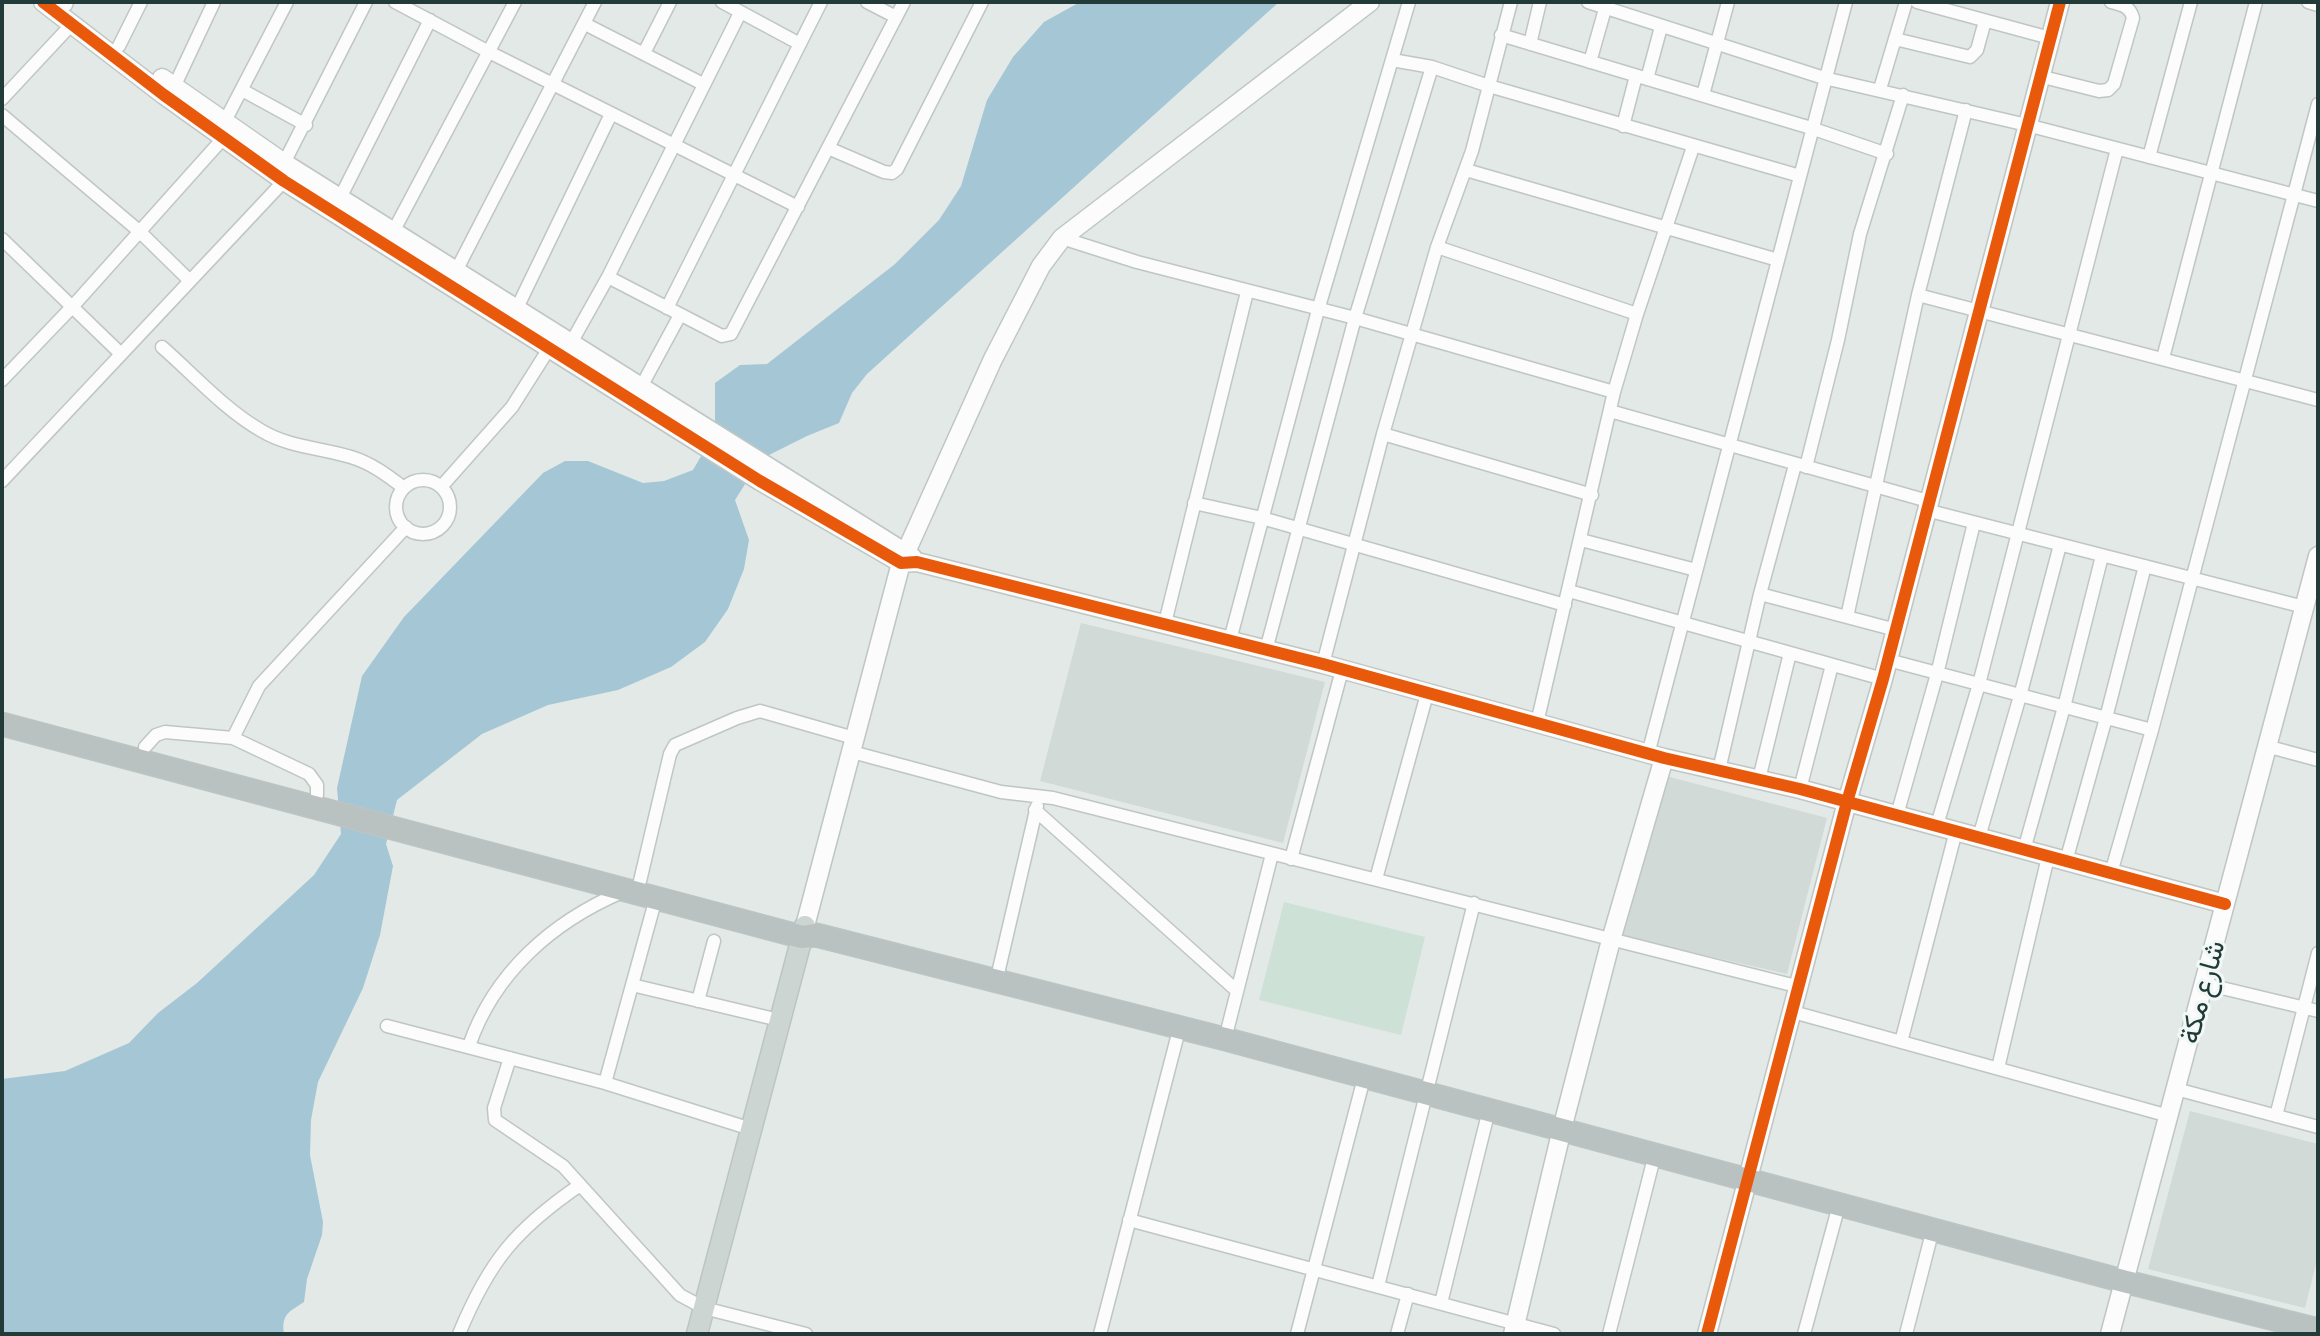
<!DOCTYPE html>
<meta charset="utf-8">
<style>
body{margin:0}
#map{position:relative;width:2320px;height:1336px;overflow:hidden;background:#e3e9e7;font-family:Commissioner,sans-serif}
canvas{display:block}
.frame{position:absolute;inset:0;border:4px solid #223b38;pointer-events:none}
</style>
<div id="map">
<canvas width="2320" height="1336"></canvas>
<div class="frame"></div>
</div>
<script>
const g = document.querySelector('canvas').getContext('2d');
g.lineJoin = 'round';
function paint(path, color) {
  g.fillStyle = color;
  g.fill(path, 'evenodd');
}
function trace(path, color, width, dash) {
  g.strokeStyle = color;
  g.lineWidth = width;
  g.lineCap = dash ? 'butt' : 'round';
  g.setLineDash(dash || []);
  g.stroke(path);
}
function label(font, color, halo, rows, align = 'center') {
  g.font = font + ' Commissioner,Vazirmatn,sans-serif';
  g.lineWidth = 6;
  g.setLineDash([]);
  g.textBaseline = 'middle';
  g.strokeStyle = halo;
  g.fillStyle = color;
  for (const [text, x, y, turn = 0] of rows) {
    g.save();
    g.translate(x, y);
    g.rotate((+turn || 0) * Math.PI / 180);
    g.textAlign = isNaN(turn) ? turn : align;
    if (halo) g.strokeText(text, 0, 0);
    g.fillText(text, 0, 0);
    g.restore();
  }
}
const built = new Path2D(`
 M 1081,623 L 1325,682 L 1283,843 L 1040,781 Z
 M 1662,775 L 1827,818 L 1787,974 L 1621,936 Z
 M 2190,1111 L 2318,1144 L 2318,1256 L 2305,1308 L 2148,1269 Z`);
const green = new Path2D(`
 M 1284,902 L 1425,937 L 1401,1035 L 1259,1000 Z`);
const water = new Path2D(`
 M 1080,2 L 1279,2 L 867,374 L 852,393 L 839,423 L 807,436 L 761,459 L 735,500 L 749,540 L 744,569 L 728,609 L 705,642 L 671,667 L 618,690 L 548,705 L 482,734 L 397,800 L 386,844 L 393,866 L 380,935 L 363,988 L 318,1082 L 311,1120 L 310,1155 L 323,1222 L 322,1235 L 307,1279 L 304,1302 C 289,1312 281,1314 284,1334 L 2,1334 L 2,1079 L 65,1071 L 129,1043 L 158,1013 L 197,983 L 314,875 L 341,834 L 337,788 L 362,676 L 404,617 L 543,473 L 565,461 L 588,461 L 643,483 L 664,481 L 693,470 L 715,432 L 715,383 L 740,365 L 767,364 L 895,264 L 939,220 L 961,186 L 987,100 L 1013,57 L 1044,22 Z`);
const street = new Path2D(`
 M 395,2 L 489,52 L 798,207
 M 722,2 L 800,44
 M 867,2 L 896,17
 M 1588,2 L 1824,78 L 2027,125 L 2318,201
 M 1917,2 L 2050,38
 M 2308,2 L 2318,5
 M 66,5 L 67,2
 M 585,24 L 703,84
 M 1501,35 L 1811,128 L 1887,154
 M 1895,39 L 1970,57 L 1977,50 L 1985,21
 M 1530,44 L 1540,2
 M 119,46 L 141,2
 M 644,53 L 670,2
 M 1392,60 L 1432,67 L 1489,86 L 1800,176
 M 1590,62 L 1607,2
 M 2039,76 L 2099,91 L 2108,90 L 2114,84 L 2133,18 C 2130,6 2122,5 2111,2
 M 1647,79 L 1661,27
 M 174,87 L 214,2
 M 1880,89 L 1906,2
 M 242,90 L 306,125
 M 1703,95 L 1728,2
 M 2,99 L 71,25
 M 2,115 L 139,231 L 189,280
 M 224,123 L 287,2
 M 1623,126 L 1636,76
 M 828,148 L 884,172 L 892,173 L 897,169 L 982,2
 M 2149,157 L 2191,2
 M 284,163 L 366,2
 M 1466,170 L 1778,260
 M 340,198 L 430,20
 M 393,232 L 515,2
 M 1062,238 L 1137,262 L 1355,318 L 1614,392
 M 2,239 L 121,354
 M 1437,247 L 1637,314
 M 456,271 L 595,2
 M 608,277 L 740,13
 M 1918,295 L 2318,400
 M 667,308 L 821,2
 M 516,310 L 611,114
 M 571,343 L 608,277 L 722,336 L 731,334 L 904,2
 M 162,347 C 194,375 225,410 262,431 C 289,447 321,448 351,457 C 371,463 387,475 404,488
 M 2163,358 L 2256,2
 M 2,380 L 73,306 L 227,134
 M 641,387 L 680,315
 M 1610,411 L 1928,501
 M 1383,434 L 1592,495
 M 1806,467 L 1838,340 L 1860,234 L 1903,95
 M396 507a27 27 0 1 1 54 0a27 27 0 1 1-54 0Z
 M 2,481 L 284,181
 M 441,487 L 512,407 L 550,347
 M 1194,503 L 1262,518 L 1565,605
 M 1926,510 L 2304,607
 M 1581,540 L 1696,570
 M 1569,591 L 1883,679
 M 1760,594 L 1896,630
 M 1847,617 L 1918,295 L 1966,110
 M 1165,623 L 1247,292
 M 1230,640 L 1318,310 L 1409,2
 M 1266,650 L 1355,318 L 1432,67
 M 1888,660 L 2152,730
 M 1323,664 L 1383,434 L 1437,247 L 1472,151 L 1511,2
 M 1537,723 L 1614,392 L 1637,314 L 1693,147
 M 233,738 L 259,686 L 406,527
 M 2266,746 L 2318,760
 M 145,747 L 156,735 L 165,732 L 233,738 L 309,774 L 317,785 L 317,795
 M 852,752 L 1001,792 L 1053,798 L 1800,987
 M 1648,754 L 1846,2
 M 1719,770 L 1760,594 L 1795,465
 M 1759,779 L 1790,653
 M 1800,789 L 1832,665
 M 1035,810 L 1236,990
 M 1897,815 L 1937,674 L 1974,523
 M 1937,825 L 1979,684 L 2117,149
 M 1979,837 L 2020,696 L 2060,545
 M 2024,850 L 2064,707 L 2102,556
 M 1291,859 L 1342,670
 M 2066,861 L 2106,718 L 2145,566
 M 2111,873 L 2152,730 L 2318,104
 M 1376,879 L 1427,694
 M 640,881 L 670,754 L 675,745 L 737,718 L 760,711 L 854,738
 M 996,982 L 1037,806
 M 2205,984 L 2318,1011
 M 632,985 L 779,1020
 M 698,1001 L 714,941
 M 1793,1012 L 2169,1116
 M 387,1026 L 605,1083 L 751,1129
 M 1225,1039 L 1272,854
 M 1901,1042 L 1956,831
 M 469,1046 C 494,973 552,922 622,892
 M 510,1058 L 494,1108 L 495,1120 L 563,1166 L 680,1295 L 704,1308 L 806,1334
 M 1998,1068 L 2048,857
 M 605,1083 L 656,898
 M 2176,1089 L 2318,1127
 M 2276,1116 L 2318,953
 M 1129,1220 L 1554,1334
 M 1378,1286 L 1474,903
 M 1441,1303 L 1489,1110
 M 459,1334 C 489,1261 516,1229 580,1185
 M 1100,1334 L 1179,1030
 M 1297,1334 L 1364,1078
 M 1397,1334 L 1408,1294
 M 1609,1334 L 1655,1154
 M 1804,1334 L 1839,1205
 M 1906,1334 L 1933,1229`);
const secondary = new Path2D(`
 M 43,2 L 164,95 L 284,181 L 760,481 L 901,563 L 917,562 L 1323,664 L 1664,758 L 1800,789 L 2225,904
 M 162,78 L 284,163 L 912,557
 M 805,926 L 901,563 L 993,359 L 1041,266 L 1062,238 L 1370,2
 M 1513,1334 L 1562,1129 L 1611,940 L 1664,758
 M 1707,1334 L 1847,802 L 1883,679 L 2060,2
 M 2110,1334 L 2318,556`);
const primary = new Path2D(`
 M 697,1334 L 805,926`);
const highway = new Path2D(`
 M 2,724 L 802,937 L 816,935 L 828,938 L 1225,1039 L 2123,1281 L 2318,1330`);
const cycleway = new Path2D(`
 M 43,2 L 164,95 L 284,181 L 760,481 L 901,563 L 917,562 L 1323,664 L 1664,758 L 1800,789 L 2225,904
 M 1707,1334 L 1847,802 L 1883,679 L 2060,2`);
const streetNames = [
 ["شارع مكة",2202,992,-75]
];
paint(built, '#d1dad7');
paint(green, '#cde1d6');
paint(water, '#a5c7d5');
trace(street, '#c0c6c4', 15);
trace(secondary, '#bfc6c4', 21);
trace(primary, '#bcc5c3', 23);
trace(highway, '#bcc5c3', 25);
trace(street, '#fbfcfb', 12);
trace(secondary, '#fbfcfb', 18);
trace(primary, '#cdd5d3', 20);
trace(highway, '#bac1c1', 22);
trace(cycleway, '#e8590c', 12);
label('28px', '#223b38', '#f1f8f5', streetNames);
</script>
